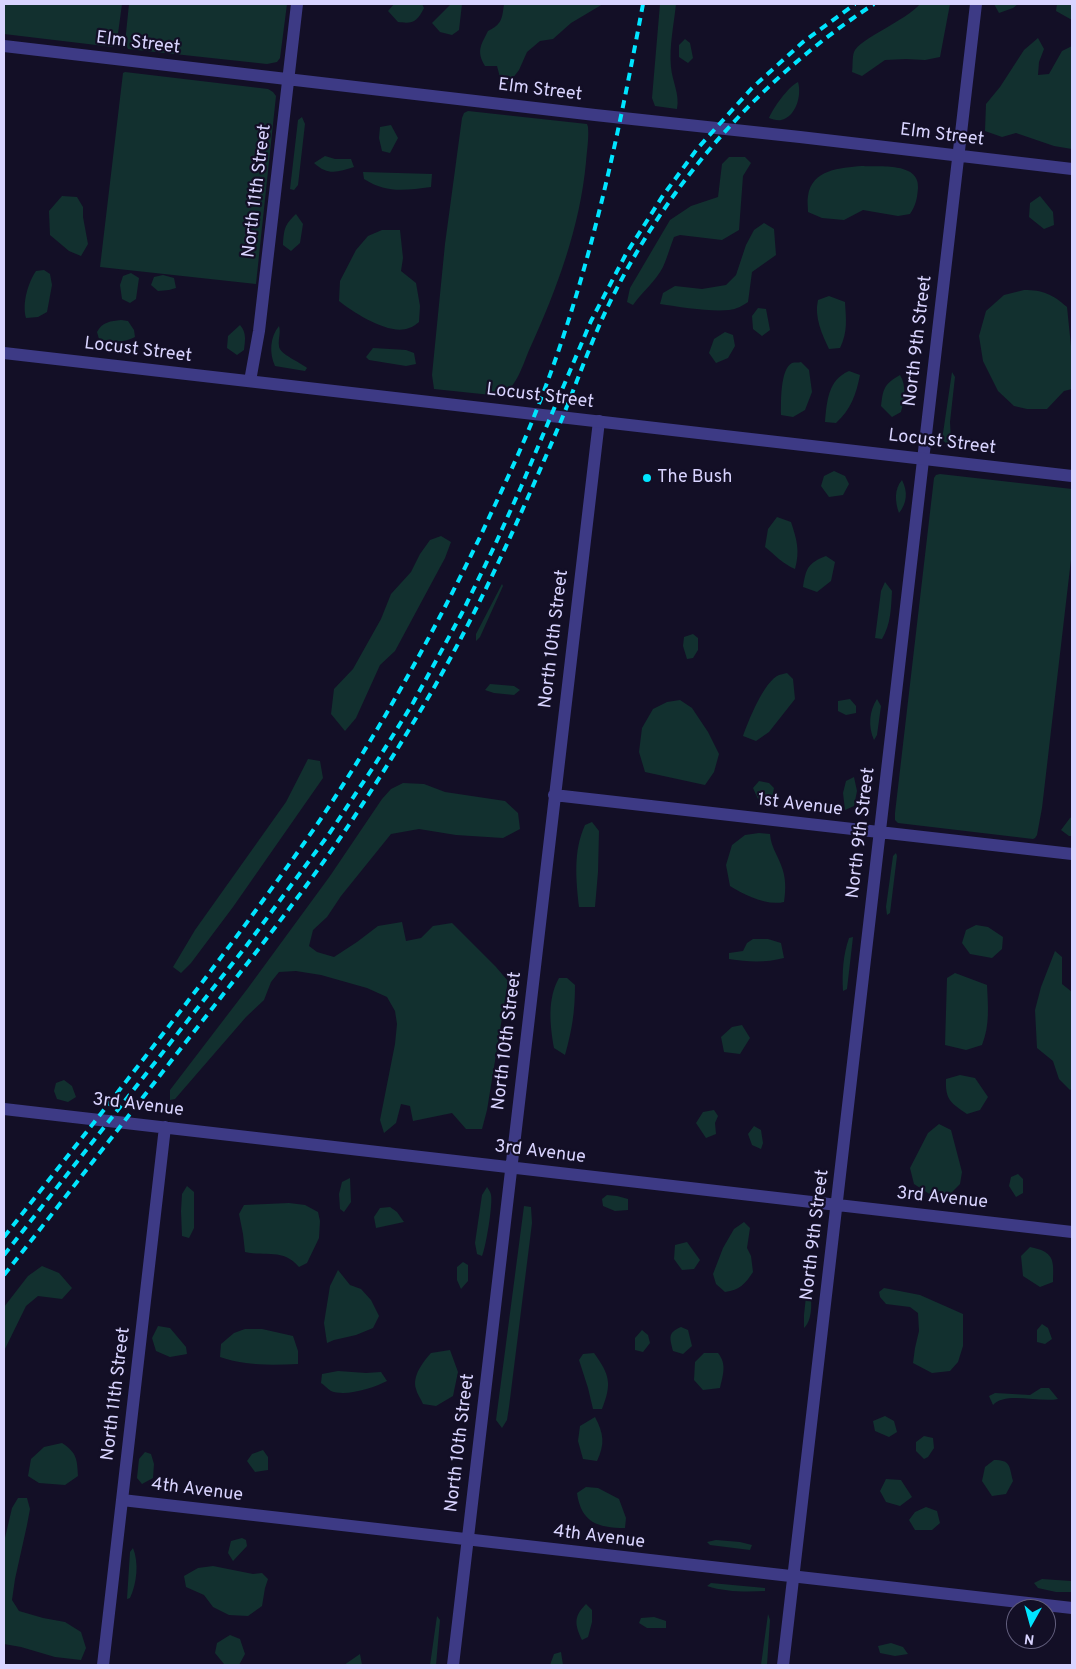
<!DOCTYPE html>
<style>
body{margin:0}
#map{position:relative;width:1076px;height:1669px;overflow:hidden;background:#130f26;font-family:Overpass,sans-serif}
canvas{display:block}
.frame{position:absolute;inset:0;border:5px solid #d9d4ff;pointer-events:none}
.north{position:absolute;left:1006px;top:1599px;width:50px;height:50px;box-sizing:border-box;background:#130f26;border:1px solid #625e7d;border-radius:50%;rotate:187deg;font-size:14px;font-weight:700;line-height:20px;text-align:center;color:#d9d4ff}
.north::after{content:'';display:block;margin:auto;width:18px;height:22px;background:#00e5ff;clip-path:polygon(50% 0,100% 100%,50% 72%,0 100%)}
</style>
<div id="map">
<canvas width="1076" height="1669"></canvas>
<div class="frame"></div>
<div class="north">N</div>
</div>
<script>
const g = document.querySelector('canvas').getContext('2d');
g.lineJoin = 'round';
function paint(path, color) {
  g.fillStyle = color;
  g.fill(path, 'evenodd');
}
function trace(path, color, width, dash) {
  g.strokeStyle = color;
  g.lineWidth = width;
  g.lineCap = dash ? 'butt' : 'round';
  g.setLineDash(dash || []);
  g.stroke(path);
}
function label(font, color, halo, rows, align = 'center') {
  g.font = font + ' Overpass,sans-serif';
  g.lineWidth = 4.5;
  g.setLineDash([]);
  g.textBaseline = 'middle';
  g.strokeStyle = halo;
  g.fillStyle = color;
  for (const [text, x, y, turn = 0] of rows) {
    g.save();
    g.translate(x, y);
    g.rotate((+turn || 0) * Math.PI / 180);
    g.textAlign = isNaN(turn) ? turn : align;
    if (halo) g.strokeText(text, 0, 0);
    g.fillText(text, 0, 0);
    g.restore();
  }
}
const green = new Path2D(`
 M 4,4 L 122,4 L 117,41 L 113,47 L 4,34 Z
 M 129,4 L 287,4 L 280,58 L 277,62 L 267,64 L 128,49 L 125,43 Z
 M 394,4 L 422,4 L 424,8 C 417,22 413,24 398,22 L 388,11 Z
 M 451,4 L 462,4 L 459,30 L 452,35 L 440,32 L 432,23 Z
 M 504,4 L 603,4 L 571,23 L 553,39 L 540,41 L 527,52 L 519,70 L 509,83 L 501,81 L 497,66 L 485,66 C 476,51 481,45 488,31 C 502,24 502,19 504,4 Z
 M 660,4 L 676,4 C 674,24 669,46 671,67 C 672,81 680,94 677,109 L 655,106 L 652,98 Z
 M 920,4 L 950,4 L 940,57 L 925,60 L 906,59 L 885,60 L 862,76 L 852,72 C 853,66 852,58 854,52 C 859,39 907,20 920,4 Z
 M 994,4 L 1018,4 L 1013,8 L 999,13 Z
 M 1057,4 L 1072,4 L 1072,20 L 1056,11 Z
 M 1038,38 L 1044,49 L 1039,62 L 1038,75 L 1049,74 L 1062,51 L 1072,46 L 1072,149 L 1054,146 L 1016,133 L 1002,137 L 985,131 L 986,104 L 1000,87 L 1024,50 Z
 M 685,39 L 690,43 L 693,58 L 688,63 L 679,57 L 679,45 Z
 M 125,72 L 268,89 L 273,92 L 276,96 L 256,284 L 100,267 L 123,73 Z
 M 798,82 C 802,95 796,117 781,120 C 778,121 772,119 769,118 C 774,107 787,88 798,82 Z
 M 468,111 L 587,124 L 588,127 C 589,138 587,150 586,162 C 580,227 557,289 530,348 C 523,364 517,387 501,396 L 434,389 L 432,375 L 445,244 L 462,118 L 464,113 Z
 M 302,117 L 305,124 L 298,185 L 294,190 L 290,189 L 298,120 Z
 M 391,125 L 398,138 L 390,153 L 382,151 L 379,138 L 380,127 Z
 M 325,156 L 335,159 L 351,159 L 354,167 C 338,172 328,176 314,163 Z
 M 729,157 L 745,157 L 751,163 L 743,176 L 739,230 L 722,240 L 680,235 L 674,237 C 670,247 667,258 663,267 C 656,281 642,292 633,305 L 627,302 L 630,288 L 670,220 L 691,206 L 718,197 L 722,164 Z
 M 862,166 C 879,167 920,162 918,188 C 917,199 916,205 910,214 L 898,216 L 863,210 L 844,220 L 822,218 L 808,212 C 808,207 807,201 808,196 C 812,169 840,168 862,166 Z
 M 363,172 L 432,174 L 431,187 C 406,190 387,194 364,179 Z
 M 62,196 L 77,197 L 83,207 L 83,217 L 88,244 L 81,256 L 69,251 L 50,235 L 49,211 Z
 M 1040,196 L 1053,212 L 1054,225 L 1044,229 L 1029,217 L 1030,203 Z
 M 296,214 L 303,224 L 300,243 L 291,251 L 283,245 C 284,230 284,225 296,214 Z
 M 764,223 L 774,229 L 776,255 L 752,272 L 748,302 C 742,306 737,309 729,310 C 710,312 680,307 660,304 L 663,293 L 675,286 L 702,289 L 726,285 L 736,275 L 746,245 L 754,230 Z
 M 382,230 L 400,230 L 403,258 L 401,271 L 416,283 L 420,306 L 419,322 C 416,324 413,327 409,328 C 390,336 354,313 339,301 L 340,281 L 356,250 L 368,236 Z
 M 44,270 L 50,274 L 52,285 L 47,312 L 38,317 L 26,318 C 22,303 28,283 36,271 Z
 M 131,273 L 139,278 L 136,299 L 130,303 L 122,299 L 120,285 L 123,276 Z
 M 163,275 L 174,278 L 176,288 L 169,290 L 158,291 L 151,285 L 154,277 Z
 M 1024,290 C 1043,290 1052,294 1067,307 L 1071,346 L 1072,349 L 1072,389 L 1064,391 L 1047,409 L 1027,409 L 1014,406 L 998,391 L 983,361 L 979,336 L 986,311 L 1004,295 Z
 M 829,296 L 845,302 C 846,320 848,331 840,348 L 829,349 C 822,334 814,317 818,300 Z
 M 758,308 L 766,309 L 770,330 L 762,336 L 753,329 L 752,316 Z
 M 121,320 L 128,321 L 134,330 L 135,337 C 124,343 111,342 99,339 L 97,332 C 102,322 111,321 121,320 Z
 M 240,325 C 247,333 245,341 244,350 L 237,355 L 227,348 L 228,336 Z
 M 279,326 C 281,333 278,339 279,346 C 279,354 300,362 307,368 L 305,371 L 275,366 C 269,353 270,337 279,326 Z
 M 725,332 L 733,335 L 735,346 L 728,358 L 716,363 L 709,353 L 714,339 Z
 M 373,348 L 406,350 L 414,353 L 416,364 L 406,366 L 369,360 L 366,357 Z
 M 801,362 L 809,370 L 812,392 L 805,410 L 793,417 L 781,415 C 781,403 780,369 792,363 C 795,362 798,363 801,362 Z
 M 849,371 L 860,375 C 856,395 851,409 836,423 L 825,422 C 827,401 828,380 849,371 Z
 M 952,372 L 955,377 L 950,422 L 951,441 L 946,443 L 942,440 Z
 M 900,375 C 907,386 904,400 901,412 L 892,417 L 881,406 C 883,389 884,384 900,375 Z
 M 834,471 L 845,476 L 849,484 L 843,495 L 829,497 L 821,486 L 824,476 Z
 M 940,474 L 1072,489 L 1072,551 L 1042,808 L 1037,835 L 1035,838 L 1033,839 L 898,823 L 895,820 L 895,813 L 934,478 L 936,475 Z
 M 902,480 C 908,492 907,503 899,513 C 895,502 894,489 902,480 Z
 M 777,517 L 791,522 C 797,540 800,551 795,569 C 783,564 775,555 765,547 L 768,529 Z
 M 441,536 L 451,542 L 445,558 L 395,651 L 380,665 L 356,718 L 345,731 L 331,714 L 334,689 L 353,669 L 381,619 L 391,594 L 411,572 L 420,554 L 430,540 Z
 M 826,556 L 835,562 L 831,581 L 817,592 L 803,587 C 806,568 808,563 826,556 Z
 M 885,582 L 892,591 C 891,608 891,624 882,639 L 875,638 L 881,591 Z
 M 502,584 L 503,586 L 480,637 L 476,641 L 476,634 Z
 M 693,634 L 698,638 L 698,650 L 693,658 L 687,659 L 683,646 L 684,637 Z
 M 787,673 L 793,679 L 795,699 L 769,732 L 756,741 L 743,736 C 748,722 764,681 779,675 C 782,674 784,674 787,673 Z
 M 490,684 L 514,686 L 520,690 L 514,695 L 494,693 L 485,690 Z
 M 850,699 L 856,706 L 856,713 L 846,715 L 838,711 L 838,701 Z
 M 877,699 L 881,706 L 877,735 L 874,740 C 868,727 869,711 877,699 Z
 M 680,700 L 692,708 L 708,732 L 719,754 L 714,772 L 705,785 L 645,772 L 639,752 L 642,728 L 653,709 L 667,702 Z
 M 308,759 L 320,761 L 323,778 L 233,907 L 191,963 L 181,973 L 173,967 L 195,930 L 286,802 Z
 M 854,777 L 857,791 L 854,806 L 845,810 L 843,793 L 846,781 Z
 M 759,781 L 769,783 L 774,788 L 772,798 L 758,799 L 753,788 Z
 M 403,783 L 424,784 L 445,792 L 505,801 L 518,813 L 520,829 L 503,838 L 456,835 L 419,829 L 391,834 L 341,896 L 327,917 L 313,930 L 309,946 L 317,952 L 334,957 L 357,942 L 378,926 L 402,922 L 406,941 L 421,938 L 433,926 L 452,923 L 496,967 L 508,981 L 487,1110 L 482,1129 L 466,1129 L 452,1113 L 413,1121 L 410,1106 L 401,1104 L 396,1123 L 384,1133 L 380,1120 L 395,1044 L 397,1024 L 395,1011 L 387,997 L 367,988 L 321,975 L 296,971 L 279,972 L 271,982 L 264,1000 L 246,1017 L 175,1099 L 170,1100 L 170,1090 L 248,988 L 330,876 L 382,799 L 391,789 Z
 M 1072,817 L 1072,836 L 1069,836 L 1061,830 L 1070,818 Z
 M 592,822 L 599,831 L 598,872 L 595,907 L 579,907 C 576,880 573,851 585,825 Z
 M 759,833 L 770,834 C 771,847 777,854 781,865 C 786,877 786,889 784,902 C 766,906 745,895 730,886 L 726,865 L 732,845 L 745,835 Z
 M 896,853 L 897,856 L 890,913 L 887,915 L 886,907 L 893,856 Z
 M 976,925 L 988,927 L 1003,937 L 1002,949 L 992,958 L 970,954 L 962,943 L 966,930 Z
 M 853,937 L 847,989 L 843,991 C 842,973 843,955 849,938 Z
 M 753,939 L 768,939 L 781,943 L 784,958 C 765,963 748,962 729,959 L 729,953 L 743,951 L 747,943 Z
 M 1055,951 L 1062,957 L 1062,984 L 1072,992 L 1072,1089 L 1070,1090 L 1059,1079 L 1053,1061 L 1037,1048 L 1035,1010 L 1041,987 Z
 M 955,973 L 987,985 C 988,1006 990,1025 982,1045 L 966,1050 L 945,1045 L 947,978 Z
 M 559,978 L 567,978 L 575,985 C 575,1012 572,1030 565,1055 L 554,1048 C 550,1025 547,999 559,978 Z
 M 742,1025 L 750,1038 L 740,1054 L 724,1052 L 721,1037 L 732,1027 Z
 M 960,1075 L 975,1078 L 988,1097 L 980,1110 L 967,1114 C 951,1103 945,1100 946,1079 Z
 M 64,1080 L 72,1086 L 76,1097 L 68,1102 L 57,1099 L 54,1091 L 56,1083 Z
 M 714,1110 L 718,1116 L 715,1123 L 716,1134 L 706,1138 L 696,1123 L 703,1112 Z
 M 939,1124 L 951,1130 L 962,1172 L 960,1184 L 950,1194 L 931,1195 L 914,1184 L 910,1168 L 928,1133 Z
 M 754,1126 L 761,1130 L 763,1143 L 761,1149 L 752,1145 L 748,1134 Z
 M 1018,1174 L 1023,1179 L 1023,1193 L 1016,1197 L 1009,1186 L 1011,1177 Z
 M 350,1178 L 351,1202 L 344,1212 L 340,1209 L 339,1194 L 342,1182 Z
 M 187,1186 L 194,1192 L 194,1228 L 189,1238 L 182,1236 L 181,1211 L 182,1194 Z
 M 487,1187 C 488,1188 491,1193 491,1195 C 493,1204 486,1247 482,1256 L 477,1254 L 475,1243 L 482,1195 Z
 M 607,1195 L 617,1196 L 628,1199 L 628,1210 L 615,1211 L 603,1206 L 602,1199 Z
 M 289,1203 L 305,1205 L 318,1212 L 320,1221 L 319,1238 L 307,1263 L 299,1267 C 283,1248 266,1257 245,1252 L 243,1234 L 239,1214 L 244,1205 Z
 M 524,1206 L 531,1207 L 532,1223 L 509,1407 L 507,1420 L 502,1428 L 496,1420 Z
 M 390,1207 L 397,1212 L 404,1222 L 376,1228 L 374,1217 L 380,1208 Z
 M 744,1222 L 750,1228 L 747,1248 L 751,1256 L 753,1272 C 745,1284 740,1290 725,1292 L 716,1284 L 713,1274 L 723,1248 L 734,1229 Z
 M 687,1242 L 700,1260 L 694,1269 L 682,1270 L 674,1259 L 675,1245 Z
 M 1030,1247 C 1054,1252 1054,1259 1053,1282 L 1040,1287 L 1023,1276 L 1021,1256 Z
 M 463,1262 L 468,1265 L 468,1281 L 461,1289 L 457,1280 L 457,1267 Z
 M 42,1266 L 59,1273 L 72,1288 L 62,1299 L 38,1296 L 26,1306 L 4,1351 L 4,1307 L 28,1276 Z
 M 338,1270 L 350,1285 L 361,1289 L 371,1300 L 379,1316 L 373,1328 L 356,1335 L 334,1340 L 327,1343 L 324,1323 L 330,1286 Z
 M 808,1278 C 811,1291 815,1318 804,1328 L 804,1315 Z
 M 884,1288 L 920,1295 L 963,1314 L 963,1346 L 958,1362 L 950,1371 L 932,1373 L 913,1363 L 915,1348 L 919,1331 L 918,1313 L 910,1307 L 886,1304 L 880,1297 L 879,1292 Z
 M 1042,1324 L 1048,1328 L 1052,1339 L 1045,1344 L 1037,1342 L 1037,1330 Z
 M 158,1326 L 170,1328 L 186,1347 L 187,1354 L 170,1357 L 156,1351 L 152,1338 Z
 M 681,1327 L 688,1330 L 692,1346 L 683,1354 L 673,1351 C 670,1338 667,1333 681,1327 Z
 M 245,1329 L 262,1329 L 293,1336 L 298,1351 L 298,1364 C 271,1365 245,1366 220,1357 L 221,1344 L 234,1333 Z
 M 642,1330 L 648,1335 L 650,1343 L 643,1352 L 635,1350 L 635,1338 Z
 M 450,1350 L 458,1372 L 453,1396 L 436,1406 L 423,1404 C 421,1399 417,1394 416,1389 C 412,1376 423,1362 431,1353 Z
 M 594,1353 C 610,1375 612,1384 602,1409 L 593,1409 L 588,1388 L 579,1360 L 583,1354 Z
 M 704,1353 L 718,1353 C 727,1364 723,1375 720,1388 L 703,1390 L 694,1380 L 695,1362 Z
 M 338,1371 L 366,1373 L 381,1372 L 387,1381 C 373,1388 346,1397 331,1391 C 328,1389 324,1385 321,1383 L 322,1374 Z
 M 1041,1388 L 1049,1388 L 1058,1399 C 1039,1403 1006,1391 993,1405 L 989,1396 L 995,1393 L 1030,1395 Z
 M 885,1416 L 894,1421 L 897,1432 L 889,1437 L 875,1431 L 873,1421 Z
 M 595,1417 C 604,1434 605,1444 597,1461 L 583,1459 L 578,1441 L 580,1426 Z
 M 924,1436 L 933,1438 L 934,1448 L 928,1457 L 924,1459 L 916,1451 L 916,1442 Z
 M 62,1443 C 77,1453 77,1459 78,1476 L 65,1485 L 39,1483 L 28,1476 L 31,1459 L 44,1447 Z
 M 263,1450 L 268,1457 L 268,1470 L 255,1472 L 247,1461 L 252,1454 Z
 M 145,1452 L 151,1454 L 154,1464 L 153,1478 L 142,1484 L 137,1478 L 139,1459 Z
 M 994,1460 C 1011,1460 1009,1466 1013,1481 L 1006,1494 L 992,1496 L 982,1481 L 985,1467 Z
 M 886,1479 L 901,1480 L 912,1497 L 900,1506 L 886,1502 L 880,1491 Z
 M 586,1487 L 598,1488 L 619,1499 L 626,1518 L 625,1528 C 597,1528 581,1522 577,1493 Z
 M 18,1498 L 27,1498 L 30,1509 L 27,1525 L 15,1579 L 12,1600 L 19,1611 L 43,1618 L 65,1622 L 81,1632 L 86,1648 L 81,1660 L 55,1657 L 21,1647 L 4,1644 L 4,1542 L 12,1508 Z
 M 926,1507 L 937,1511 L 940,1523 L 932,1530 L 915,1530 L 909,1520 L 915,1512 Z
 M 242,1538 L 246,1540 L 247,1546 L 233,1561 L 228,1553 L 231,1541 Z
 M 716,1540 L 740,1542 L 752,1545 L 750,1550 L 710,1545 L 707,1542 Z
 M 133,1548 C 139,1563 137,1583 130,1598 L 127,1599 L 130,1552 Z
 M 213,1566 L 253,1574 L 262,1573 L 268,1579 L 265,1588 L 262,1606 L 248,1616 L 229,1615 L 213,1607 L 204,1595 L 186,1587 L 184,1576 L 198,1568 Z
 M 1042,1579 L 1071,1581 L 1072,1581 L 1072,1592 L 1056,1592 L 1038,1588 L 1034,1583 Z
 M 711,1583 L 765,1588 L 765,1591 C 746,1592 725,1592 707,1586 Z
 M 586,1604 L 592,1610 L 592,1622 L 588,1637 L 582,1640 C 575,1625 573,1617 586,1604 Z
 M 768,1614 L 770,1620 L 767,1665 L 761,1665 Z
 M 437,1616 L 440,1620 L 436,1665 L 430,1665 Z
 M 654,1617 L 666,1621 L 666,1628 L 647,1628 L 639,1623 L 641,1618 Z
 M 230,1635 L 240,1639 L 245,1654 L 239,1665 L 224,1664 L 215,1653 L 217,1643 Z
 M 891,1643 L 903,1647 L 908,1654 L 895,1656 L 880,1653 L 878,1646 Z
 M 561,1652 L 563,1665 L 550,1665 L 554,1654 Z
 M 360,1654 L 362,1665 L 344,1665 Z`);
const minor = new Path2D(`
 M 4,46 L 595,115 L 800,137 L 1072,169
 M 250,381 L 259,331 L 297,4
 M 554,795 L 1072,854
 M 4,1109 L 1072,1232
 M 122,1500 L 1072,1608
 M 103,1665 L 165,1127
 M 453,1665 L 599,421
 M 783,1665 L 976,4`);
const tertiary = new Path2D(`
 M 4,353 L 1072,476`);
const rail = new Path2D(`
 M 4,1237 C 110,1102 218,967 316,826 C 378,734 432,636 480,537 C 499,496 519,455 535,414 C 588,282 617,143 643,4
 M 4,1255 L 247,945 L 329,834 L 374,766 L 413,703 L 462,613 L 495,545 L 521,487 L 591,321 L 626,254 L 662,197 L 697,149 L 752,88 L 803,42 L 855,4
 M 4,1275 C 64,1199 123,1123 182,1047 C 235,979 289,912 338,841 C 364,803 389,763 413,723 C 472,627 517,524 561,421 C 578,380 592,338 612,298 C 671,179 762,77 874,4`);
const markers = [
 [647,478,5,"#00e5ff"]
];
const streetNames = [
 ["Elm Street",138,44,7],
 ["Elm Street",540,91,7],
 ["Elm Street",942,136,7],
 ["North 11th Street",258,191,-83],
 ["North 9th Street",919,341,-83],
 ["Locust Street",138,351,7],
 ["Locust Street",540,397,7],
 ["Locust Street",942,443,7],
 ["North 10th Street",555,639,-83],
 ["1st Avenue",800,806,7],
 ["North 9th Street",862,833,-83],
 ["North 10th Street",508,1041,-83],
 ["3rd Avenue",138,1106,7],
 ["3rd Avenue",540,1153,7],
 ["3rd Avenue",942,1199,6],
 ["North 9th Street",816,1235,-83],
 ["North 11th Street",117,1394,-83],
 ["North 10th Street",461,1443,-83],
 ["4th Avenue",197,1491,7],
 ["4th Avenue",599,1538,7]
];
const poiNames = [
 ["The Bush",657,478]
];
paint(green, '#12302f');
trace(minor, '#3d3a85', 12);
trace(tertiary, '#3d3a85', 12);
trace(rail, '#00e5ff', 4, [8, 6]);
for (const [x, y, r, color] of markers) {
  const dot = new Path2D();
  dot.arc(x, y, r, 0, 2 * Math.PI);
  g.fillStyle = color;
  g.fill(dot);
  trace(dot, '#130f26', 2);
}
label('18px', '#d9d4ff', '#130f26', streetNames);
label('18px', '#d9d4ff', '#130f26', poiNames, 'left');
</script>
